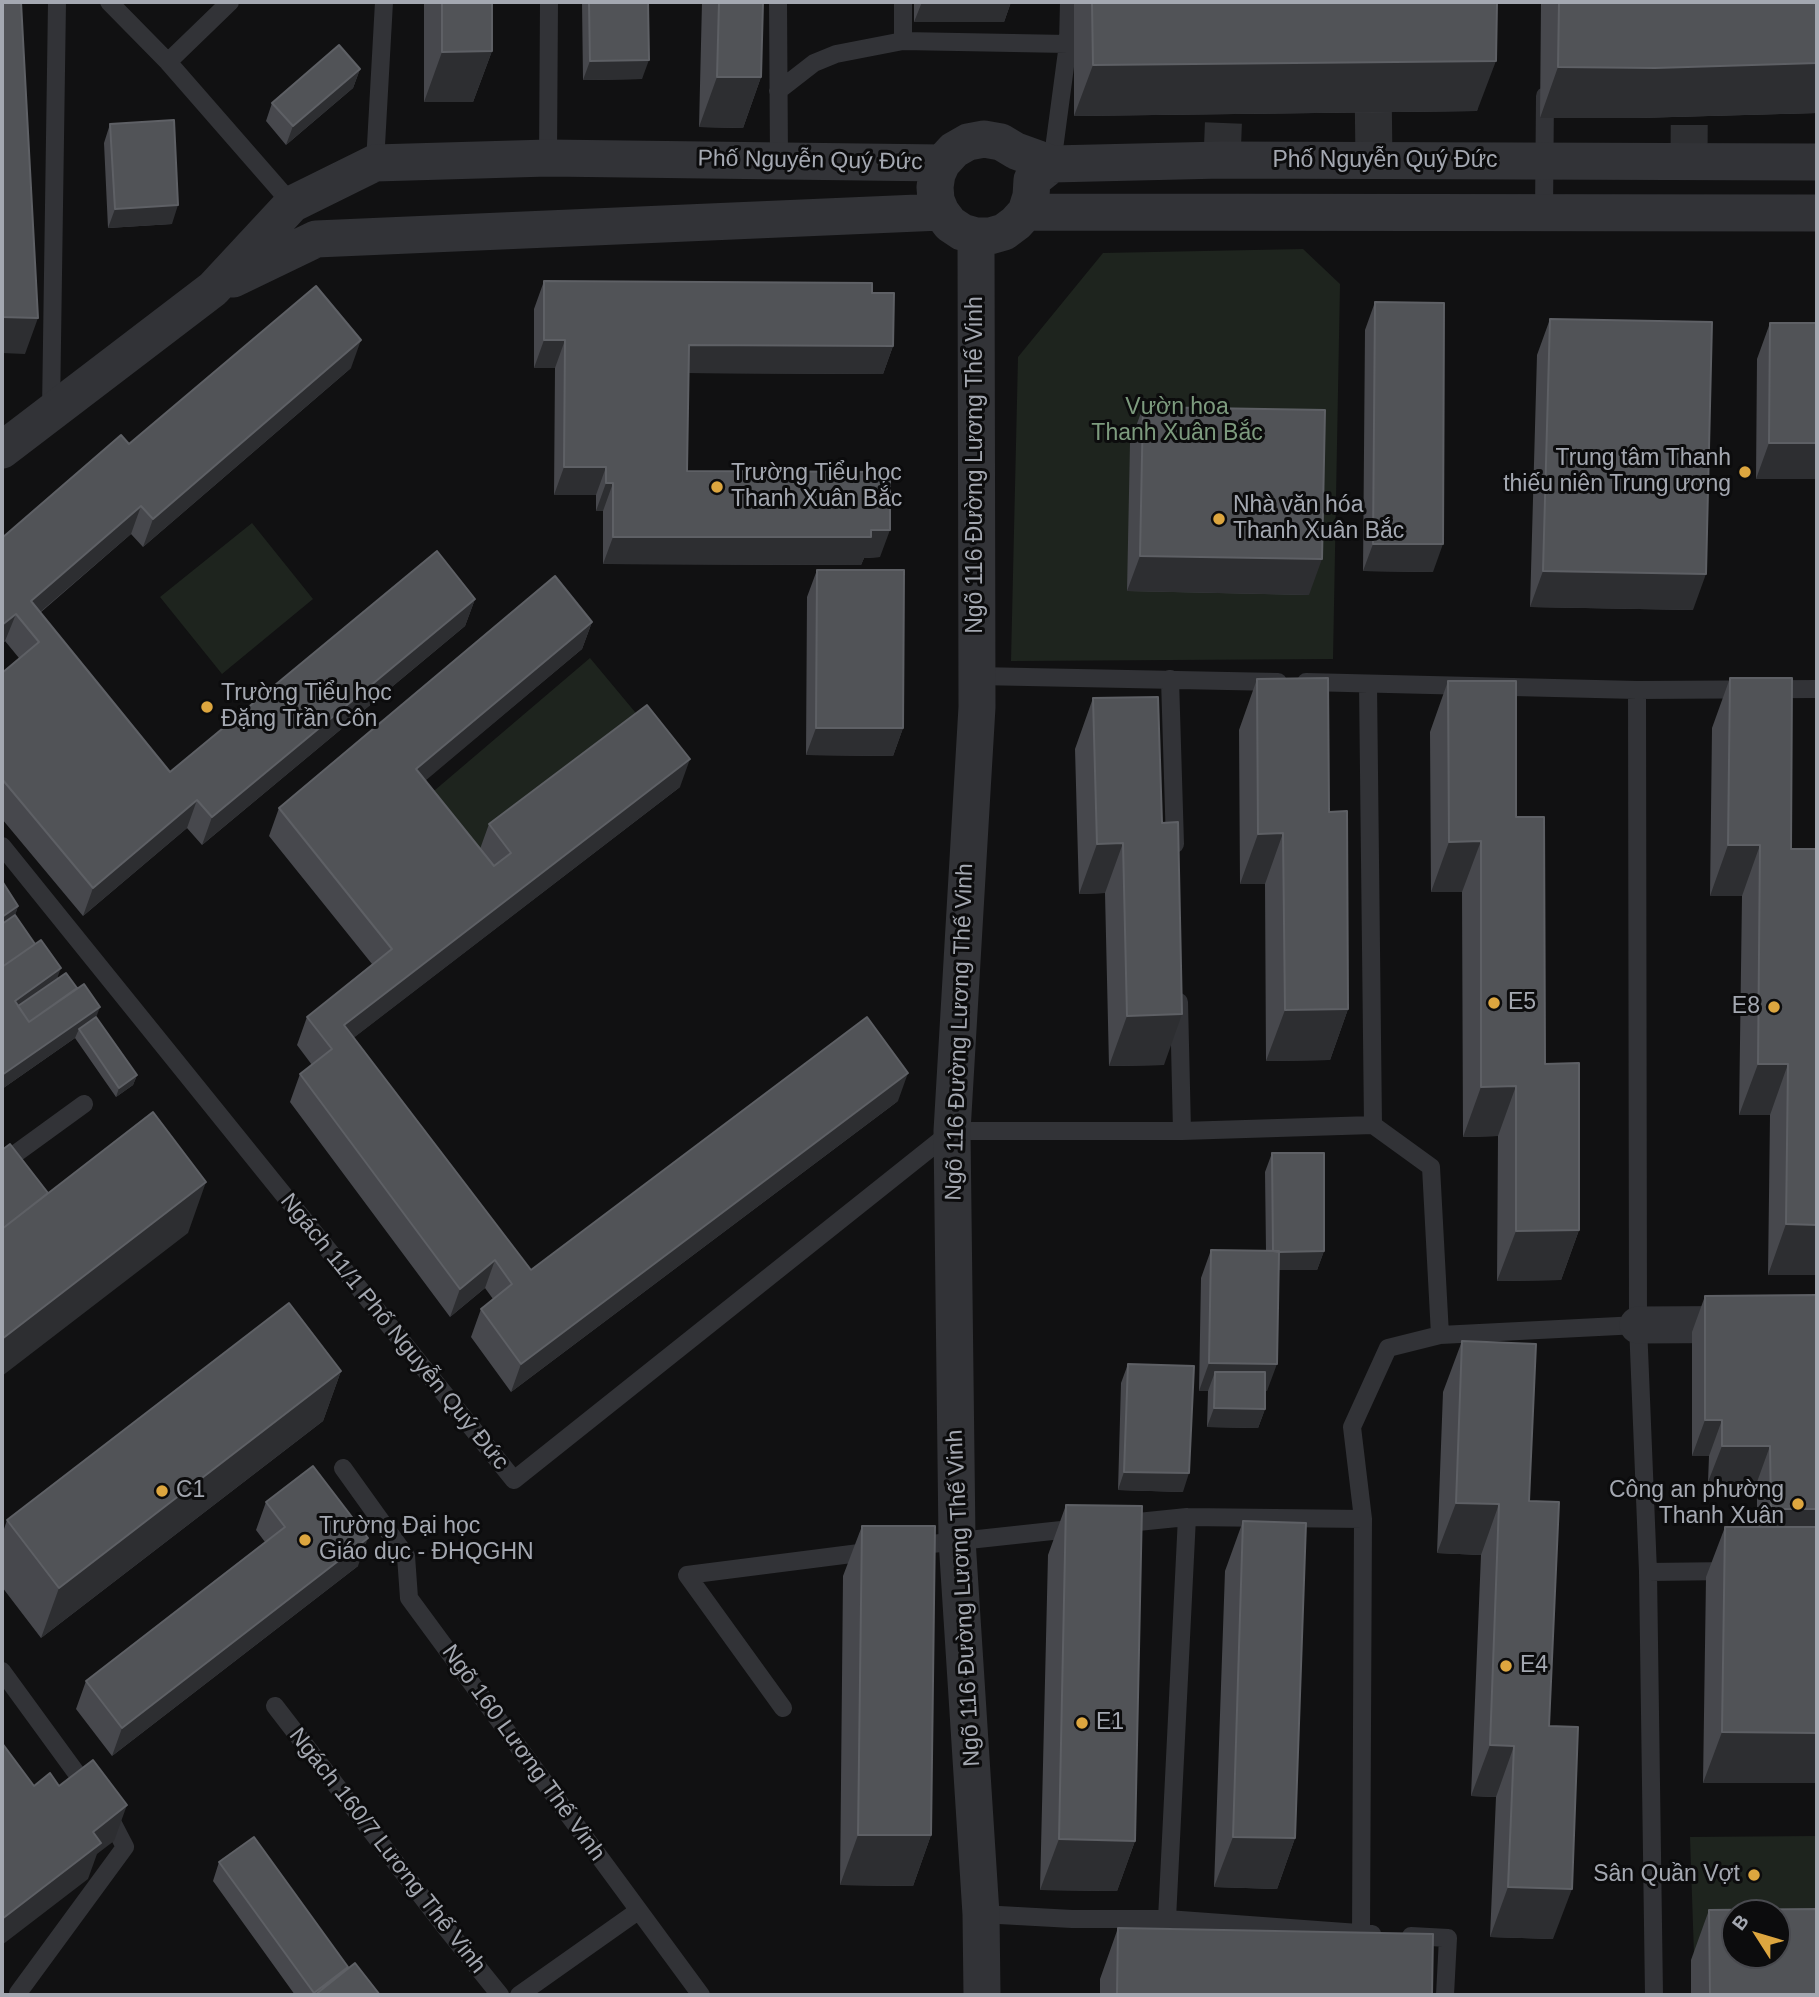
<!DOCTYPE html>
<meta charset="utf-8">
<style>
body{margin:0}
#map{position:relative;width:1819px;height:1997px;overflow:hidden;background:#111112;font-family:Arial,sans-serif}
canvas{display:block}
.frame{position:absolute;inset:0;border:4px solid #a4a8b1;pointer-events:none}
.north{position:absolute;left:1721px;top:1899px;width:70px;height:70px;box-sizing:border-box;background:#0c0c0d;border:2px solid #494a4f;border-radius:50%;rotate:307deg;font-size:19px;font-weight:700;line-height:28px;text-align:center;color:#a4a8b1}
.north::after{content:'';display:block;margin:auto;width:24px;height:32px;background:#dda63f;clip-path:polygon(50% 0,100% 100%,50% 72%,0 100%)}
</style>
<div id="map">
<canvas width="1819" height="1997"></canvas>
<div class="frame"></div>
<div class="north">B</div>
</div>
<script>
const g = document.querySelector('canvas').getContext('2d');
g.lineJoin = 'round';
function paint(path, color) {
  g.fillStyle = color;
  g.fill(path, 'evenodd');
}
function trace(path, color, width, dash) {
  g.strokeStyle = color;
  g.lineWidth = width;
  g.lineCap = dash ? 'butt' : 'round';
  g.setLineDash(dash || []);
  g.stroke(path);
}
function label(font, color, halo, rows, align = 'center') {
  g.font = font + ' Arial,sans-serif';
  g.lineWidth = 6;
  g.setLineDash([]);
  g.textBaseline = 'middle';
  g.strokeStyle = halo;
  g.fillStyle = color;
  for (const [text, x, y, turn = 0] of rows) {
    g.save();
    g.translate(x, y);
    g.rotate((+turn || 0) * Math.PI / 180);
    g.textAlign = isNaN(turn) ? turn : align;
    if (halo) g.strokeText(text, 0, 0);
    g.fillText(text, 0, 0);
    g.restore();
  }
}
const green = new Path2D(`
 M 1303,249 L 1340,284 L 1333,659 L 1011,661 L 1018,357 L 1103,253 Z
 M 252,523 L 313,599 L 222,674 L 160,597 Z
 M 590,658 L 640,718 L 477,855 L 428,796 Z
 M 1817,1836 L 1817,1953 L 1777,1913 L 1735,1913 L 1694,1955 L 1690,1837 Z`);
const streetTunnel = new Path2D(`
 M 1372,2 L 1374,161
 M 1222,160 L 1228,2
 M 1689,162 L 1690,2`);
const lane = new Path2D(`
 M 109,2 L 168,62 L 292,204
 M 778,2 L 779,160
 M 903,2 L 903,41 L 1068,44
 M 168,62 L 230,2
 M 778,91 L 814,63 L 836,54 L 903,41
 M 548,158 L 549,2
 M 375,163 L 384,2
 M 1052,164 L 1068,44 L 1069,2
 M 1544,212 L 1545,96
 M 51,410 L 57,2
 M 977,676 L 1278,682
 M 1170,679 L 1175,844
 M 1306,682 L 1637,690 L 1817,689
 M 1368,684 L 1373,1125
 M 1637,690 L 1638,1325 L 1648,1572 L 1654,1995
 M 2,846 L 514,1480 L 952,1131 L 1182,1131 L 1373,1125 L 1431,1167 L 1440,1335 L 1638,1325
 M 1179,1002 L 1182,1131
 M 2,1158 L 11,1157 L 84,1104
 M 343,1468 L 406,1556 L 409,1598 L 701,1995
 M 1118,1524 L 1187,1517 L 1363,1519
 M 913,1546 L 1080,1528
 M 1648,1572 L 1732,1571
 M 2,1671 L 112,1822 L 125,1847 L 18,1993 L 19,1995
 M 275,1706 L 446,1928 L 500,1995
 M 783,1708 L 687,1575 L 875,1551
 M 981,1914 L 1072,1919 L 1167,1919 L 1372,1934
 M 1167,1919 L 1187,1517
 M 1361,1934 L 1363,1519 L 1352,1427 L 1388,1348 L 1440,1335
 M 1411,1936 L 1448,1938 L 1445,1995
 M 519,1995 L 638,1911`);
const street = new Path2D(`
 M 1052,164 L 1032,180 L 1031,196 L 1026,212 L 1016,223 L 1004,232 L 990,236 L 976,236 L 962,232 L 950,224 L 941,212 L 936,200 L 935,187 L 937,174 L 942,163 L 954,150 L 968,142 L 984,139 L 1001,142 L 1016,151 L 1052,164 L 1222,160 L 1817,162
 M 1026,212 L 1817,213
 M 976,236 L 977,707 L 952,1131 L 957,1540 L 981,1914 L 982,1995
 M 233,279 L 316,239 L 941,212
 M 2,450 L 213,289 L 292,204 L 375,163 L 548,158 L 942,163
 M 1638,1325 L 1817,1324`);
const wall = new Path2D(`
 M 424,2 L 492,2 L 492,51 L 473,102 L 424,102 Z
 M 582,2 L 648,2 L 642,79 L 583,80 Z
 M 702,2 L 763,2 L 761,77 L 743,128 L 699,127 Z
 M 914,2 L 1011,2 L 1004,22 L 914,22 Z
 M 1074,2 L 1497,2 L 1477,111 L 1074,116 Z
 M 1541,2 L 1817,2 L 1817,113 L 1637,118 L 1540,118 Z
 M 360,69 L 353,88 L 286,145 L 266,121 L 272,103 Z
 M 110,124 L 172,224 L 108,228 L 104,143 Z
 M 544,281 L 872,293 L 893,346 L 883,374 L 689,373 L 687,471 L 880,557 L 864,558 L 861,565 L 603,564 L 603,511 L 596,511 L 596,495 L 554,495 L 555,368 L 534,368 L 534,309 Z
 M 1375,302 L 1433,572 L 1363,571 L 1365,330 Z
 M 1550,319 L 1693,610 L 1530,607 L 1537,355 Z
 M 1770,323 L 1817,323 L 1817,479 L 1756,479 L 1757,359 Z
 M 351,368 L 143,547 L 131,534 L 40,613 L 170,772 L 475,599 L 465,626 L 202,845 L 187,828 L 83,916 L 2,819 L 2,673 L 19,658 L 5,641 L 2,645 L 2,538 L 129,444 Z
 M 1143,407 L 1309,595 L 1127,591 L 1130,443 Z
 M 817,570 L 903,728 L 893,756 L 806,755 L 807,597 Z
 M 592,622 L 582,649 L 425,780 L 480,849 L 489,824 L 680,787 L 353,1038 L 531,1270 L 898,1101 L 511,1392 L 471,1337 L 481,1309 L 493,1299 L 485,1288 L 450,1317 L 290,1102 L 300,1074 L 312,1065 L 297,1045 L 307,1017 L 372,964 L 269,836 L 279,808 Z
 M 1730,678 L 1791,849 L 1817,849 L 1817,1275 L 1768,1275 L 1770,1115 L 1739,1115 L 1742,896 L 1710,896 L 1712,728 Z
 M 1257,679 L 1329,812 L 1348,1009 L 1330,1060 L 1266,1061 L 1265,884 L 1240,884 L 1239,730 Z
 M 1448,681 L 1516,817 L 1545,1064 L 1579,1230 L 1561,1280 L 1497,1281 L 1498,1136 L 1463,1137 L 1462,892 L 1431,892 L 1430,732 Z
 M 1158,697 L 1164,1065 L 1109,1066 L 1105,893 L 1079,894 L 1075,749 L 1093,698 Z
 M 2,881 L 18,906 L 15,915 L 58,978 L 96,1017 L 137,1075 L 133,1085 L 116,1097 L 75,1038 L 2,1089 Z
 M 1272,1153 L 1324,1251 L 1317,1270 L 1279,1270 L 1267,1391 L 1265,1391 L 1265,1409 L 1258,1428 L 1207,1427 L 1208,1391 L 1199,1391 L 1201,1278 L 1211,1250 L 1266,1251 L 1265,1172 Z
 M 1705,1296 L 1817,1355 L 1817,1783 L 1703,1783 L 1706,1577 L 1725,1527 L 1757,1527 L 1757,1482 L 1708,1482 L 1709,1456 L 1692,1456 L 1692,1332 Z
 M 1462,1341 L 1529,1501 L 1549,1726 L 1553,1939 L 1490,1937 L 1496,1797 L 1471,1796 L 1481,1555 L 1437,1553 L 1443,1392 Z
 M 1128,1364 L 1183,1492 L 1118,1490 L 1121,1383 Z
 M 341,1371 L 323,1421 L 41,1638 L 2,1587 L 2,1535 L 7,1520 Z
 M 266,1502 L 358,1566 L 112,1756 L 76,1709 L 86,1681 L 265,1542 L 256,1530 Z
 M 1066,1505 L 1135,1841 L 1117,1891 L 1040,1890 L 1048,1555 Z
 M 1243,1521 L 1295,1838 L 1277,1889 L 1214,1887 L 1225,1571 Z
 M 862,1526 L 931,1835 L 913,1886 L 840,1885 L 843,1576 Z
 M 219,1862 L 348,1967 L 380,1995 L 295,1995 L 213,1881 Z
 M 1709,1910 L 1817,1995 L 1691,1995 L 1691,1960 Z
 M 1118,1928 L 1432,1995 L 1100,1995 L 1100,1979 Z`);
const shadedWall = new Path2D(`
 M 922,2 L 1011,2 L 1004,22 L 914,22 Z
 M 492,51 L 473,102 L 424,102 L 442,52 Z
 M 649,60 L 642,79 L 583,80 L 590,61 Z
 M 1496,61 L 1477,111 L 1074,116 L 1093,65 Z
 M 1817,63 L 1817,113 L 1637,118 L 1540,118 L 1558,67 Z
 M 360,69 L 353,88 L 286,145 L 293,126 Z
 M 717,77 L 761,77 L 743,128 L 699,127 Z
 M 178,205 L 172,224 L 108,228 L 115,209 Z
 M 2,317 L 38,318 L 25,354 L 2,353 Z
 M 361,340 L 351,368 L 143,547 L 153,519 Z
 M 544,340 L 565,340 L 555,368 L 534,368 Z
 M 689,345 L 893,346 L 883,374 L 679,373 Z
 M 1769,443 L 1817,443 L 1817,479 L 1756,479 Z
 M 564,467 L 606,467 L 596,495 L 554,495 Z
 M 606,483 L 613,483 L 603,511 L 596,511 Z
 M 141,506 L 131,534 L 25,625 L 31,601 Z
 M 890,530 L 880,557 L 864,558 L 861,565 L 603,564 L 613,537 Z
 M 1373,544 L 1443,544 L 1433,572 L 1363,571 Z
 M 1140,556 L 1322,559 L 1309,595 L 1127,591 Z
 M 1543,571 L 1706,574 L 1693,610 L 1530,607 Z
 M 475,599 L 465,626 L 202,845 L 212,817 Z
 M 16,614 L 5,641 L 2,645 L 2,625 Z
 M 592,622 L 582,649 L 406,797 L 416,769 Z
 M 816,728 L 903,728 L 893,756 L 806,755 Z
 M 690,759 L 680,787 L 334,1053 L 344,1025 Z
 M 197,800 L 187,828 L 83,916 L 93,888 Z
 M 1283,833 L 1265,884 L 1240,884 L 1258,834 Z
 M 1481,841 L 1462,892 L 1431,892 L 1449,842 Z
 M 1123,843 L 1105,893 L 1079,894 L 1097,844 Z
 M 1728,845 L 1760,845 L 1742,896 L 1710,896 Z
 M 18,906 L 12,925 L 2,931 L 2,917 Z
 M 61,968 L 54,987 L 15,1015 L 15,1001 Z
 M 100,1007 L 93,1026 L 79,1029 L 75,1038 L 2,1089 L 2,1075 Z
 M 1348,1009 L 1330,1060 L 1266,1061 L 1285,1010 Z
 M 1182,1014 L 1164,1065 L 1109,1066 L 1127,1016 Z
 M 1758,1064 L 1788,1064 L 1770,1115 L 1739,1115 Z
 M 908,1073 L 898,1101 L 511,1392 L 521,1364 Z
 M 137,1075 L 133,1085 L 116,1097 L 119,1088 Z
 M 1516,1086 L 1498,1136 L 1463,1137 L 1481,1087 Z
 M 206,1182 L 188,1233 L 2,1376 L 2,1339 Z
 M 1786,1224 L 1817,1225 L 1817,1275 L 1768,1275 Z
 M 1579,1230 L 1561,1280 L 1497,1281 L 1516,1231 Z
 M 1324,1251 L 1317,1270 L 1266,1270 L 1273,1252 Z
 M 495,1260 L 485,1288 L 450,1317 L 460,1289 Z
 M 1209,1363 L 1277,1364 L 1267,1391 L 1214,1391 L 1215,1372 L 1208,1391 L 1199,1391 Z
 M 341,1371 L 323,1421 L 41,1638 L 59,1588 Z
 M 1214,1408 L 1265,1409 L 1258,1428 L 1207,1427 Z
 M 1705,1420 L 1722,1420 L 1709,1456 L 1692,1456 Z
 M 1722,1446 L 1770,1446 L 1757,1482 L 1708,1482 Z
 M 1124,1472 L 1189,1473 L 1183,1492 L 1118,1490 Z
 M 1456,1503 L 1499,1504 L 1481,1555 L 1437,1553 Z
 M 1771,1509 L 1817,1509 L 1817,1544 L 1757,1545 Z
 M 368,1538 L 358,1566 L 112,1756 L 122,1728 Z
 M 1722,1732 L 1817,1733 L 1817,1783 L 1703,1783 Z
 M 1490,1745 L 1514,1746 L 1496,1797 L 1471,1796 Z
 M 127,1805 L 114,1841 L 97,1854 L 88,1879 L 2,1945 L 2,1919 L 93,1832 Z
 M 858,1835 L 931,1835 L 913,1886 L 840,1885 Z
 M 1233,1837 L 1295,1838 L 1277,1889 L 1214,1887 Z
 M 1059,1839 L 1135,1841 L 1117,1891 L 1040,1890 Z
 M 1508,1887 L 1572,1889 L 1553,1939 L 1490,1937 Z
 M 348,1967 L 329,1995 L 313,1995 L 314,1993 Z`);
const building = new Path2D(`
 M 2,2 L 21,2 L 38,318 L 2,317 Z
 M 442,2 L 492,2 L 492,51 L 442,52 Z
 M 589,2 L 648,2 L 649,60 L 590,61 Z
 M 719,2 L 763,2 L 761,77 L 717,77 Z
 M 1092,2 L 1497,2 L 1496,61 L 1093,65 Z
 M 1559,2 L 1817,2 L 1817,63 L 1655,68 L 1558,67 Z
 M 339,45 L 360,69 L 293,126 L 272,103 Z
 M 174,120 L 178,205 L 115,209 L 110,124 Z
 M 544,281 L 872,283 L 872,293 L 894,293 L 893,346 L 689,345 L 687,471 L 890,472 L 890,530 L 871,530 L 871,537 L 613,537 L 613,483 L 606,483 L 606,467 L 564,467 L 565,340 L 544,340 Z
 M 316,286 L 361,340 L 153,519 L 141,506 L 31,601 L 170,772 L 437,551 L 475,599 L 212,817 L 197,800 L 93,888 L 2,779 L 2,673 L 39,642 L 16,614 L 2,625 L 2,538 L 121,435 L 129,444 Z
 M 1375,302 L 1444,303 L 1443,544 L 1373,544 Z
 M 1550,319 L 1712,322 L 1706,574 L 1543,571 Z
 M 1770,323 L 1817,323 L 1817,443 L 1769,443 Z
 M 1143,407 L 1325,410 L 1322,559 L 1140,556 Z
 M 817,570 L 904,570 L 903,728 L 816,728 Z
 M 555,576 L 592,622 L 416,769 L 494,866 L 511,853 L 489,824 L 647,705 L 690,759 L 344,1025 L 531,1270 L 867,1017 L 908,1073 L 521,1364 L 481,1309 L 512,1284 L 495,1260 L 460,1289 L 300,1074 L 332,1049 L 307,1017 L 392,949 L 279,808 Z
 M 1328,678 L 1329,812 L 1347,811 L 1348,1009 L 1285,1010 L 1283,833 L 1258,834 L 1257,679 Z
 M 1730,678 L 1792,678 L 1791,849 L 1817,849 L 1817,1225 L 1786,1224 L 1788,1064 L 1758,1064 L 1760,845 L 1728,845 Z
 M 1448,681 L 1516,681 L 1516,817 L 1544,817 L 1545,1064 L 1579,1063 L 1579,1230 L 1516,1231 L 1516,1086 L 1481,1087 L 1481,841 L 1449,842 Z
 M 1158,697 L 1162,823 L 1178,822 L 1182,1014 L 1127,1016 L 1123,843 L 1097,844 L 1093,698 Z
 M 2,881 L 18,906 L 2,917 Z
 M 15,915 L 35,944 L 2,967 L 2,924 Z
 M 41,940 L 61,968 L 15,1001 L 29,1022 L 84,984 L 100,1007 L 2,1075 L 2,967 Z
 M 66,973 L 77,988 L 29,1022 L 18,1006 Z
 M 96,1017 L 137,1075 L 119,1088 L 79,1029 Z
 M 153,1112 L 206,1182 L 2,1339 L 2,1229 Z
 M 10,1144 L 48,1193 L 2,1229 L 2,1150 Z
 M 1272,1153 L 1324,1153 L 1324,1251 L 1279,1252 L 1273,1251 Z
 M 1211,1250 L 1279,1251 L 1277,1364 L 1209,1363 Z
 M 1816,1295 L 1817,1509 L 1771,1509 L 1770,1446 L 1722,1446 L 1722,1420 L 1705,1420 L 1705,1296 Z
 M 289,1303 L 341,1371 L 59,1588 L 7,1520 Z
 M 1462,1341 L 1536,1344 L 1529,1501 L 1559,1502 L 1549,1726 L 1578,1727 L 1572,1889 L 1508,1887 L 1514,1746 L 1490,1745 L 1499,1504 L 1456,1503 Z
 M 1128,1364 L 1194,1366 L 1189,1473 L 1124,1472 Z
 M 1215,1372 L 1265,1372 L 1265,1409 L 1214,1408 Z
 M 313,1466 L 368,1538 L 122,1728 L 86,1681 L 285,1527 L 266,1502 Z
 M 1066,1505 L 1142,1506 L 1135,1841 L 1059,1839 Z
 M 1243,1521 L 1306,1523 L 1295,1838 L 1233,1837 Z
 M 862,1526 L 935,1526 L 931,1835 L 858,1835 Z
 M 1725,1527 L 1817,1527 L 1817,1733 L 1722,1732 Z
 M 2,1743 L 34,1786 L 50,1773 L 59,1786 L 93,1760 L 127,1805 L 93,1832 L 101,1843 L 2,1919 Z
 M 254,1837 L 348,1967 L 314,1993 L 219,1862 Z
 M 1817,1909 L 1817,1995 L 1710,1995 L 1709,1910 ZM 1735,1913 L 1777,1913 L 1777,1955 L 1735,1955 Z
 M 1118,1928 L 1433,1934 L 1432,1995 L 1117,1995 Z
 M 355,1963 L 380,1995 L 315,1995 Z`);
const markers = [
 [1745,472,7,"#dda63f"],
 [717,487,7,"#dda63f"],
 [1219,519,7,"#dda63f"],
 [207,707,7,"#dda63f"],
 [1494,1003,7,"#dda63f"],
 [1774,1007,7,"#dda63f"],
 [162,1491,7,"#dda63f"],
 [1798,1504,7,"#dda63f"],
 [305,1540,7,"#dda63f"],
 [1506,1666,7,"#dda63f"],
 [1082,1723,7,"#dda63f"],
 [1754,1875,7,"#dda63f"]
];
const streetNames = [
 ["Phố Nguyễn Quý Đức",810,161,1],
 ["Phố Nguyễn Quý Đức",1385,161],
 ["Ngõ 116 Đường Lương Thế Vinh",976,465,-90],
 ["Ngõ 116 Đường Lương Thế Vinh",960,1032,-88],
 ["Ngách 11/1 Phố Nguyễn Quý Đức",394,1332,51],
 ["Ngõ 116 Đường Lương Thế Vinh",964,1598,-93],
 ["Ngõ 160 Lương Thế Vinh",523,1753,54],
 ["Ngách 160/7 Lương Thế Vinh",387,1851,52]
];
const parkNames = [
 ["Vườn hoa",1177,408],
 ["Thanh Xuân Bắc",1177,434]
];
const poiNames = [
 ["Trung tâm Thanh",1731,459,"right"],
 ["thiếu niên Trung ương",1731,485,"right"],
 ["Trường Tiểu học",731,474],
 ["Thanh Xuân Bắc",731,500],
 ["Nhà văn hóa",1233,506],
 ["Thanh Xuân Bắc",1233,532],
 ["Trường Tiểu học",221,694],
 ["Đặng Trần Côn",221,720],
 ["E5",1508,1003],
 ["E8",1760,1007,"right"],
 ["C1",176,1491],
 ["Công an phường",1784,1491,"right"],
 ["Thanh Xuân",1784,1517,"right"],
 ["Trường Đại học",319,1527],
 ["Giáo dục - ĐHQGHN",319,1553],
 ["E4",1520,1666],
 ["E1",1096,1723],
 ["Sân Quần Vợt",1740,1875,"right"]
];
paint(green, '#1e241e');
trace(streetTunnel, '#2e2f32', 37, [37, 18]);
trace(lane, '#323337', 18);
trace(street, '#323337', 37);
paint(wall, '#47484d');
paint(shadedWall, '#2d2e31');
paint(building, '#515357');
trace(building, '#5e6065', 2);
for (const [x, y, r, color] of markers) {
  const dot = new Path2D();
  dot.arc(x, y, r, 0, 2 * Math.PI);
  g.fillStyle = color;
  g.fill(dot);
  trace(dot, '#0c0c0d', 2.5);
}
label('23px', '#a4a8b1', '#0c0c0d', streetNames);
label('23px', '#7d9b7e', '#0c0c0d', parkNames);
label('23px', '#a4a8b1', '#0c0c0d', poiNames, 'left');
</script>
